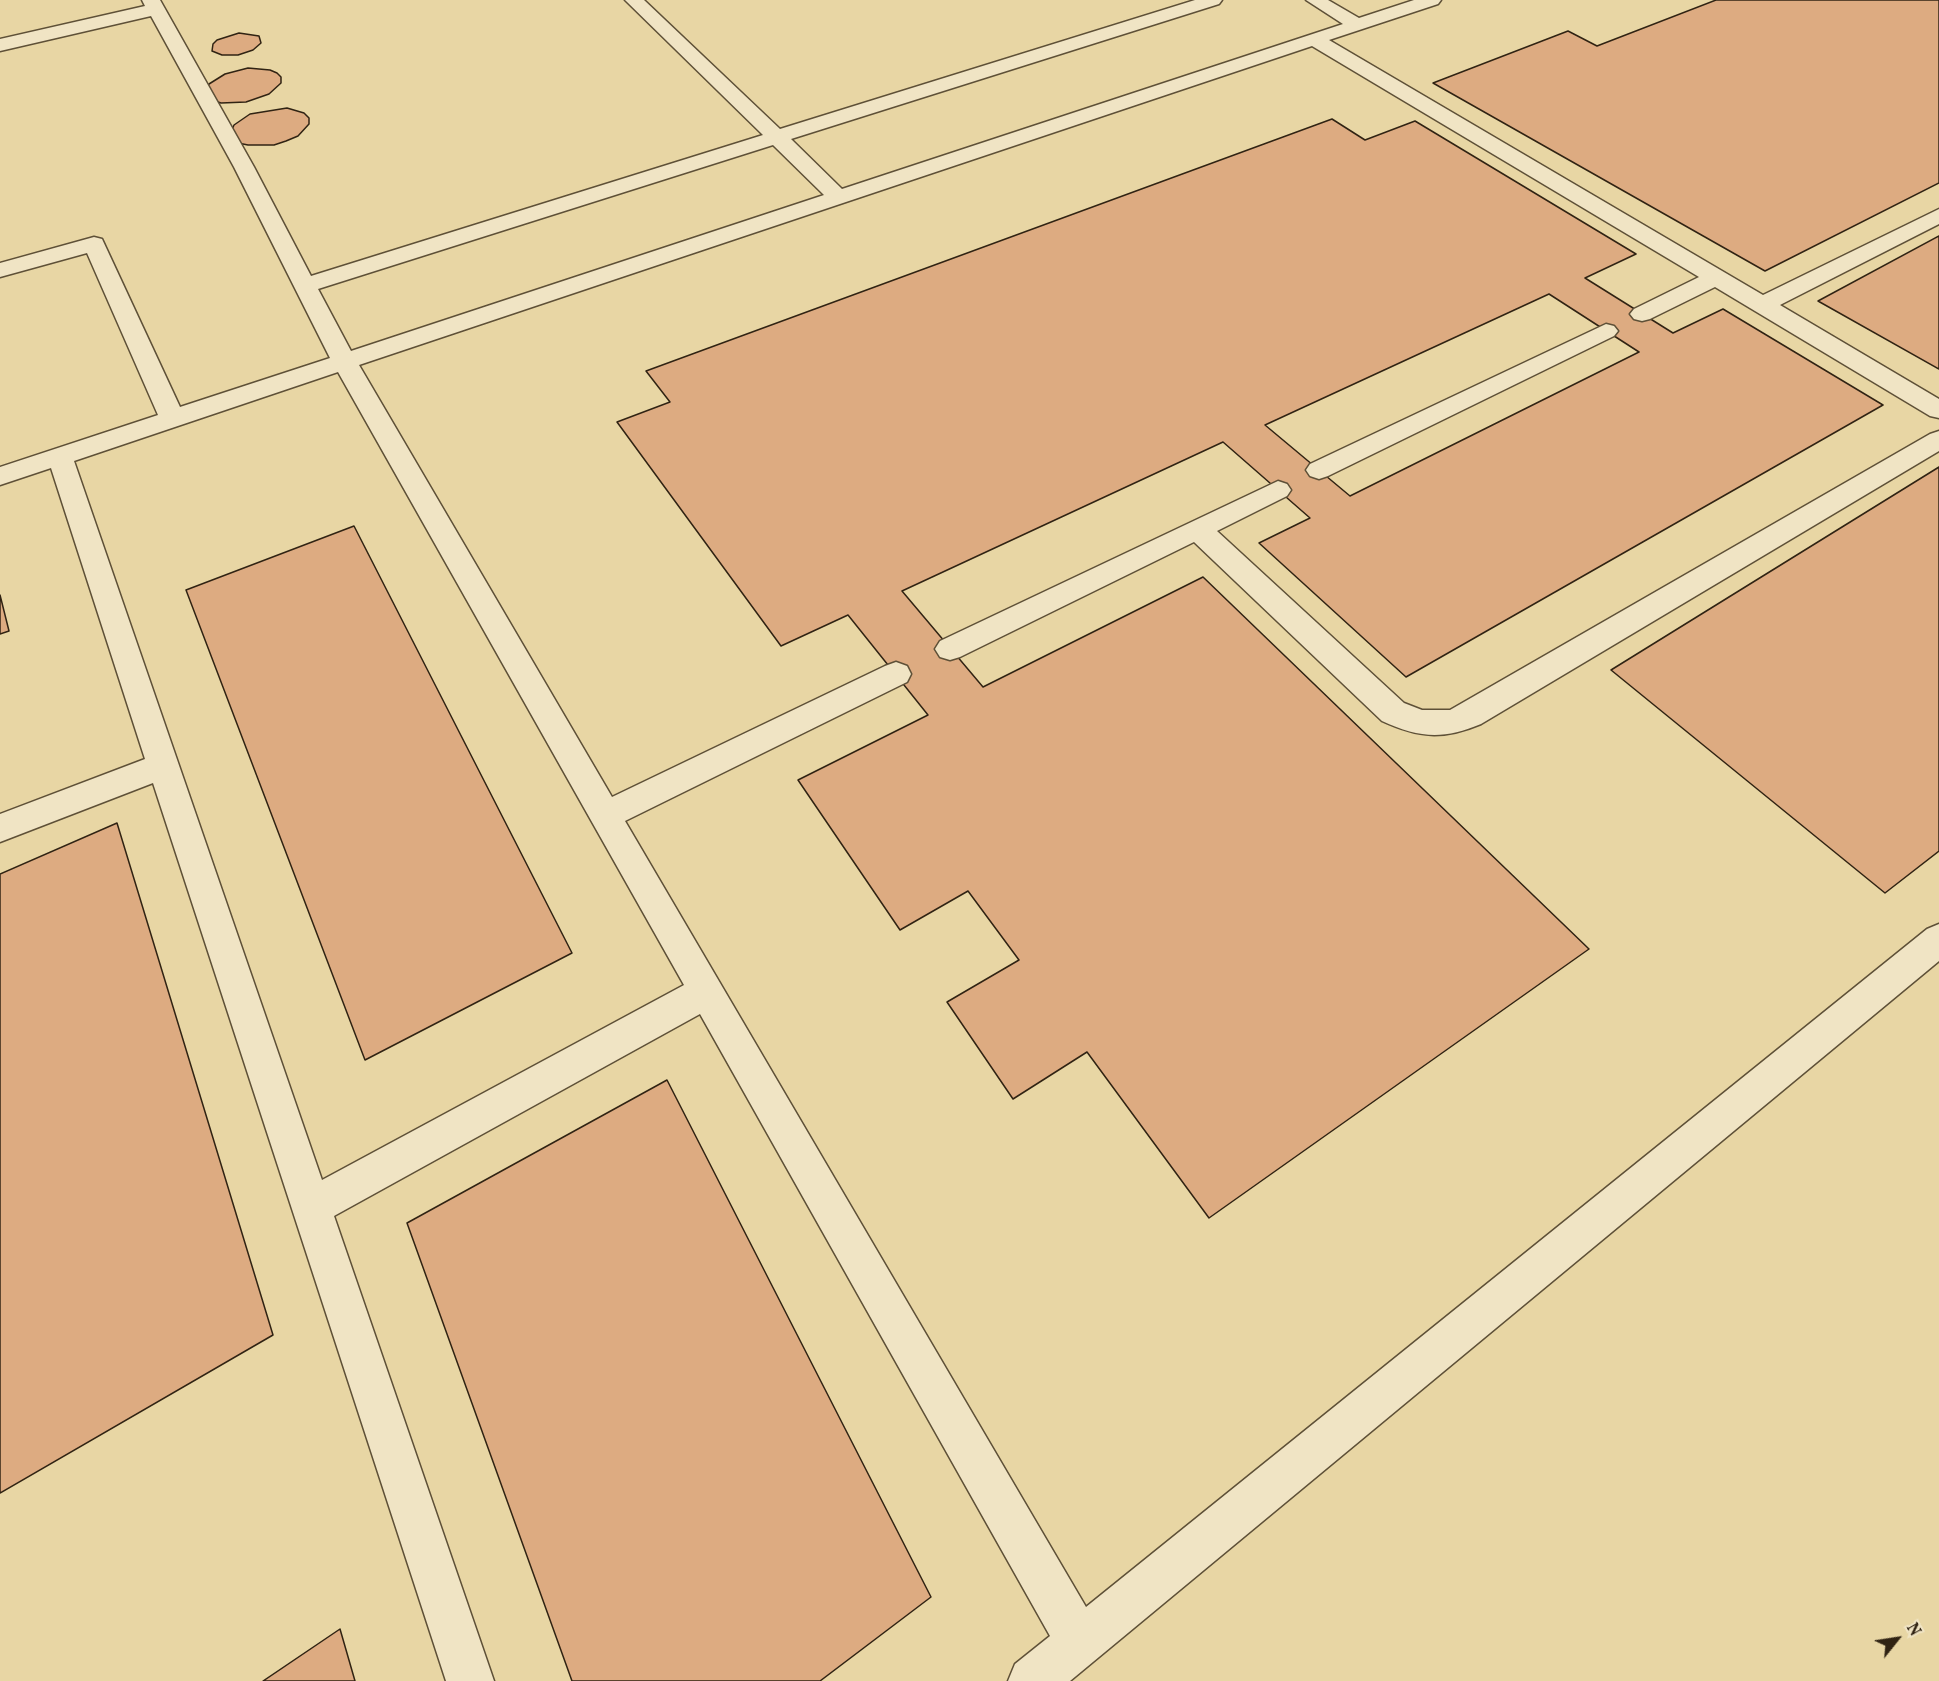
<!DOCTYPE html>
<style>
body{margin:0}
#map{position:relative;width:1939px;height:1681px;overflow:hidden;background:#e8d6a4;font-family:Vollkorn,serif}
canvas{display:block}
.north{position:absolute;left:1867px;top:1609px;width:60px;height:60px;-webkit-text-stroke:4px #f0e4c4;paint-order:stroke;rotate:60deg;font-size:16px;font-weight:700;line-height:24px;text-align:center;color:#302313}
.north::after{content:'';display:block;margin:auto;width:21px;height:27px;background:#302313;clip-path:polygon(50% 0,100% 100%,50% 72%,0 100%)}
</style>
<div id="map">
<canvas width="1939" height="1681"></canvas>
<div class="north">N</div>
</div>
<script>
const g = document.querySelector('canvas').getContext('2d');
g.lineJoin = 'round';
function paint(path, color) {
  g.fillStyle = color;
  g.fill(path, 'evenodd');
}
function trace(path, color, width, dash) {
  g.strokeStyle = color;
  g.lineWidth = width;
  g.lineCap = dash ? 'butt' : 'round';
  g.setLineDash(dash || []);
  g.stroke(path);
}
const building = new Path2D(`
 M 1716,0 L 1939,0 L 1939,183 L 1765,271 L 1433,83 L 1568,31 L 1597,46 Z
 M 239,33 L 259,36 L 261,43 L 253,50 L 238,55 L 222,55 L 212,51 L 213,44 L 217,40 Z
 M 248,68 L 270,70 L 277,73 L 281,77 L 281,83 L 269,94 L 246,102 L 221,103 L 212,100 L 206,90 L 209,84 L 225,74 Z
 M 287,108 L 304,113 L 309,118 L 309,124 L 298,136 L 286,141 L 274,145 L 248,145 L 238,143 L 231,132 L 234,125 L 250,114 Z
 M 1332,119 L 1365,140 L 1415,121 L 1636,254 L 1585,278 L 1673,333 L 1723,309 L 1883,405 L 1406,677 L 1259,543 L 1310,518 L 1223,442 L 902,591 L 983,687 L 1203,577 L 1589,949 L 1209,1218 L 1087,1052 L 1013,1099 L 947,1002 L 1019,960 L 968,891 L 900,930 L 798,780 L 928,715 L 848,615 L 781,646 L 617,422 L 670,402 L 646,371 ZM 1549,294 L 1639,352 L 1350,496 L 1265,425 Z
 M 1939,236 L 1939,369 L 1818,301 Z
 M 1939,467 L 1939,851 L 1885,893 L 1611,670 Z
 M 354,526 L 572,953 L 365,1060 L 186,590 Z
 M 0,595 L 9,631 L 0,634 Z
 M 117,823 L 273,1335 L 0,1493 L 0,874 Z
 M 667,1080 L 931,1597 L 820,1681 L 572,1681 L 407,1223 Z
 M 340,1629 L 355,1681 L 263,1681 Z`);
const service = new Path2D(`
 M 142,0 L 160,0 L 254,167 L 311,276 L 763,135 L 625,0 L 644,0 L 780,129 L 1195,0 L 1222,0 L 1219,4 L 791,139 L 842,189 L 1343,24 L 1306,0 L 1328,0 L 1359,18 L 1414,0 L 1441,0 L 1438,4 L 1329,40 L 1763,295 L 1939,209 L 1939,224 L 1780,305 L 1939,399 L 1939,418 L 1930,416 L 1715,287 L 1650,319 L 1642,321 L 1634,319 L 1630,314 L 1634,309 L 1699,277 L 1312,46 L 359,365 L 612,797 L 885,666 L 896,662 L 907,666 L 911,674 L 907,682 L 625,821 L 1086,1607 L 1927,929 L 1939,924 L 1939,961 L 1070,1681 L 1008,1681 L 1015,1664 L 1050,1636 L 700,1014 L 334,1216 L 494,1681 L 446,1681 L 153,783 L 0,842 L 0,814 L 145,759 L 51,468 L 0,485 L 0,467 L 158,415 L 87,253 L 0,277 L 0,263 L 94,237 L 102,239 L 180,407 L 330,358 L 234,167 L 151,16 L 0,51 L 0,39 L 145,6 ZM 773,145 L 824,195 L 351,351 L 318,289 ZM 338,372 L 684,985 L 322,1180 L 74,461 Z
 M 1606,324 L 1614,326 L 1618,331 L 1614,336 L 1328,476 L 1319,479 L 1310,476 L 1306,470 L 1310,464 Z
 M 1939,431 L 1939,451 L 1481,724 C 1443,740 1419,738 1382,721 L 1194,542 L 960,657 L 950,660 L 940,657 L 935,649 L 940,641 L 1278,481 L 1287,484 L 1291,490 L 1287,496 L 1217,531 L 1404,703 L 1422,710 L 1450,710 L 1930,434 Z`);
paint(building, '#ddab81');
trace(building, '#302313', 1.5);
trace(service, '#5e5037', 3);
paint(service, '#f0e4c4');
</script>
